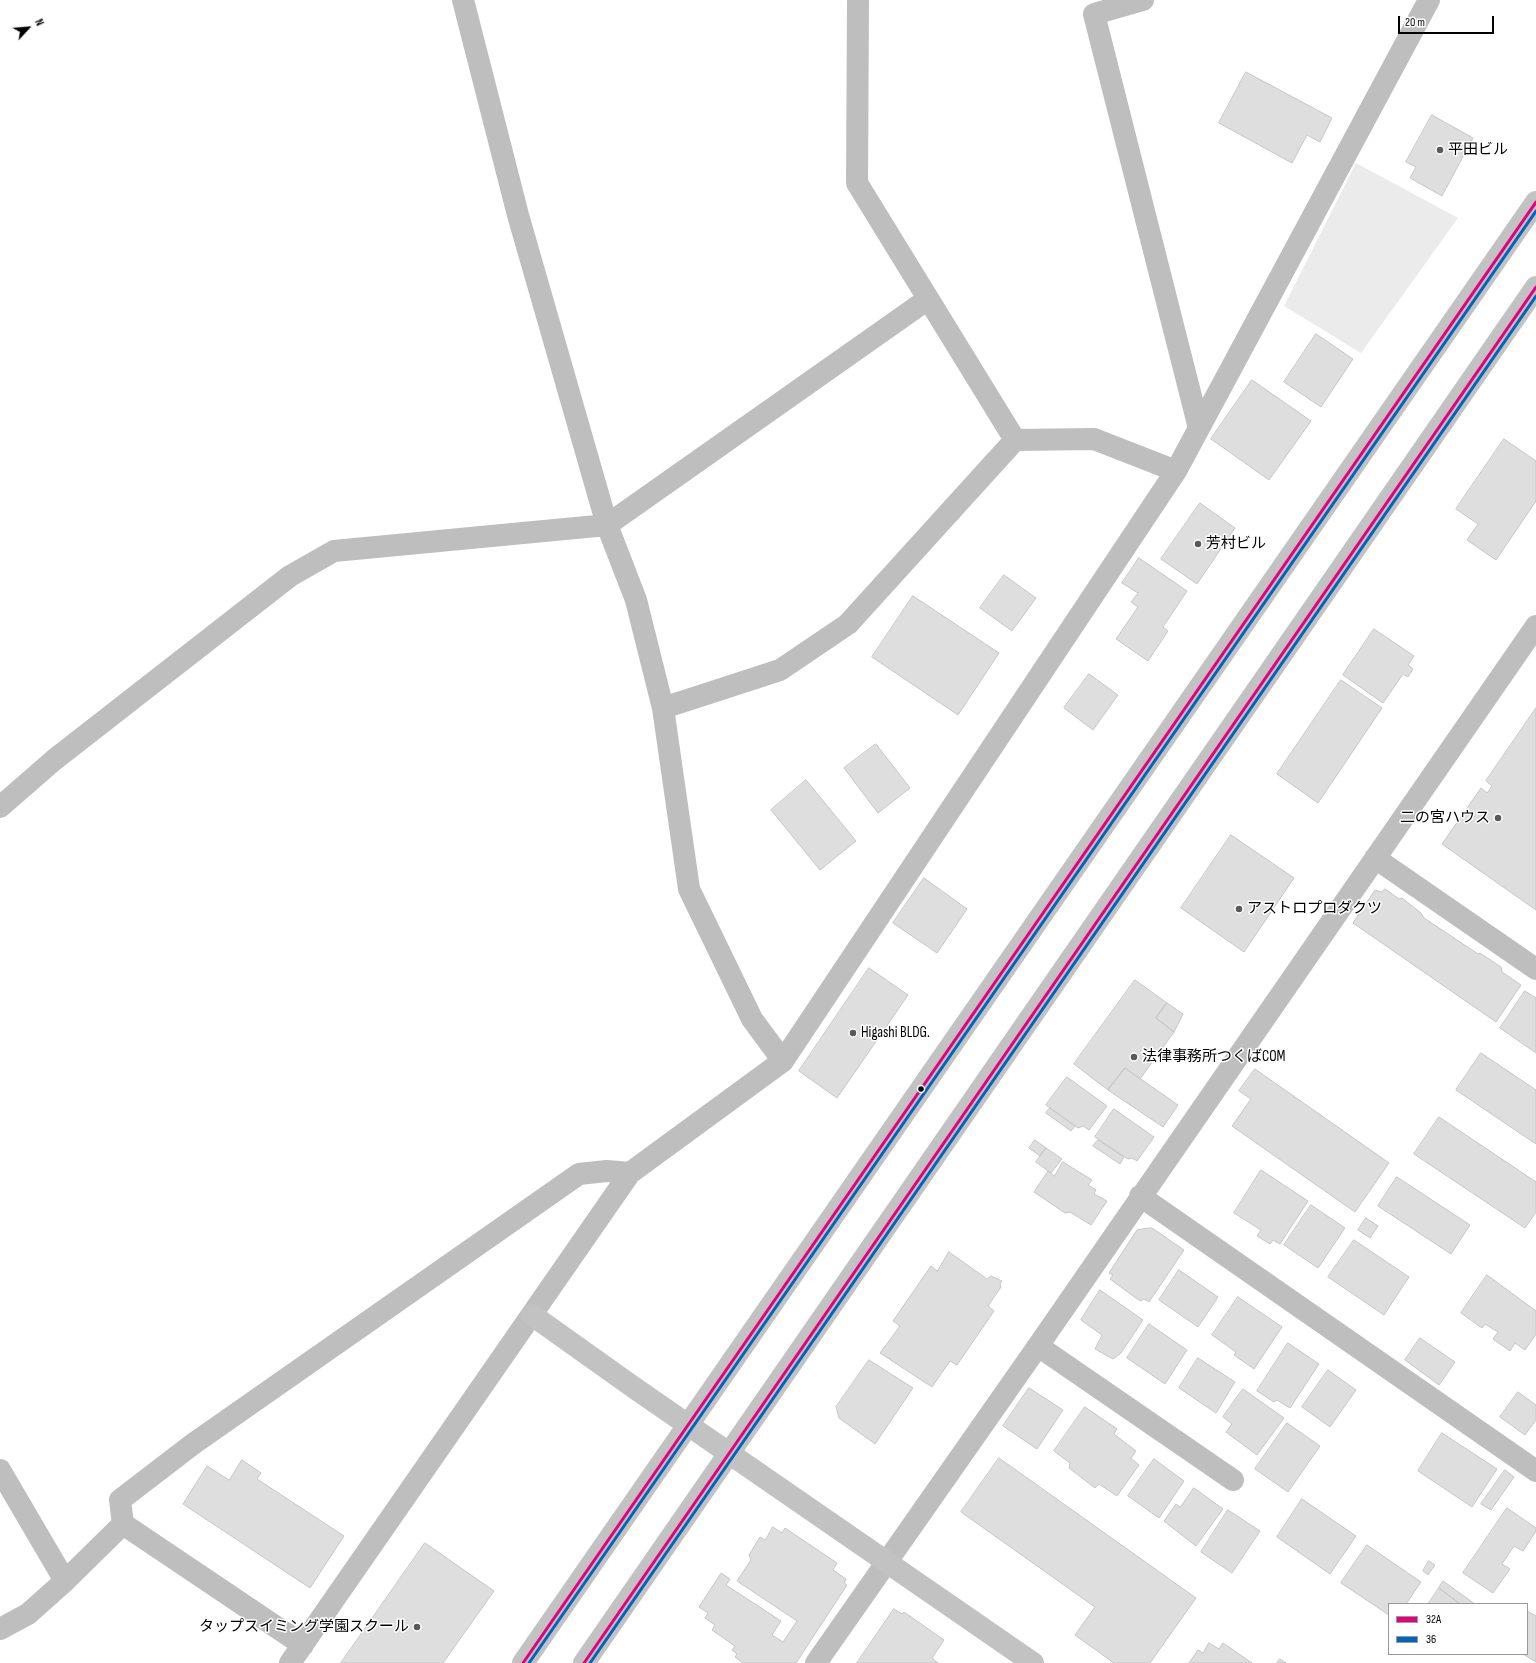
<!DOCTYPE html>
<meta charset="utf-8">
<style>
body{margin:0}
#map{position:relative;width:1536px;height:1663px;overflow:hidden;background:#fff;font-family:"Sofia Sans Condensed",sans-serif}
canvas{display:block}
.legend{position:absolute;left:1388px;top:1603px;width:140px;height:52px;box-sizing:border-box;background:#fff;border:1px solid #999;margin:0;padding:5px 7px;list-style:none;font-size:12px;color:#000}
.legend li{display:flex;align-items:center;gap:8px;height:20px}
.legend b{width:20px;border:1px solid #999}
.north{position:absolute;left:8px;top:8px;width:40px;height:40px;-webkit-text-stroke:3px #fff;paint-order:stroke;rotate:64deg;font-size:11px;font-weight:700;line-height:16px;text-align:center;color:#000}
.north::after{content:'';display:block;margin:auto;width:14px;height:18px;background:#000;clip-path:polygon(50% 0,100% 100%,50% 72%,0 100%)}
.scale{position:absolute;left:1398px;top:16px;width:96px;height:18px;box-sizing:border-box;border:2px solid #000;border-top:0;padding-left:5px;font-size:12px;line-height:14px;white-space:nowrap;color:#000;-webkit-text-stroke:3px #fff;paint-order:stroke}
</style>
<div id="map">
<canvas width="1536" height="1663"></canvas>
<ul class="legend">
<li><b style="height:5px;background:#e5007d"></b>32A</li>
<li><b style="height:5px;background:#0065bd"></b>36</li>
</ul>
<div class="north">N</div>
<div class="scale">20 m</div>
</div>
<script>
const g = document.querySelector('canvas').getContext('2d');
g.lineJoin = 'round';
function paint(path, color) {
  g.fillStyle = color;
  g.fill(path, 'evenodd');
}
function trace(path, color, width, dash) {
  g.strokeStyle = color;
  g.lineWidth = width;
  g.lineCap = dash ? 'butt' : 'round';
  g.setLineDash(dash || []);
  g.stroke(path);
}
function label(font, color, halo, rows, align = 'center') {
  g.font = font + ' "Sofia Sans Condensed","Noto Sans JP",sans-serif';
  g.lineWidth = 3;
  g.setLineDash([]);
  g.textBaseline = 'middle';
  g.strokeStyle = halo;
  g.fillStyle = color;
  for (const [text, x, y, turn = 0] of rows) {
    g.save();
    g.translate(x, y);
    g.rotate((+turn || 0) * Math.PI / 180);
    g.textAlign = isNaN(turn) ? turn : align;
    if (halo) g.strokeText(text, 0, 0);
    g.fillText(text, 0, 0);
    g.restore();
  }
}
const green = new Path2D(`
 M 1356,163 L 1458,218 L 1361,353 L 1284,306 Z`);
const building = new Path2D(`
 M 1246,72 L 1332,118 L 1320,142 L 1307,135 L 1292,163 L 1219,123 Z
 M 1432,115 L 1473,138 L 1442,196 L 1410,178 L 1416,167 L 1406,162 Z
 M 1316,334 L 1353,359 L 1321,407 L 1284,382 Z
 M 1252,380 L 1311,421 L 1269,480 L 1211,439 Z
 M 1504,439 L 1536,461 L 1536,501 L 1496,560 L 1467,540 L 1478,524 L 1456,509 Z
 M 1200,503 L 1235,528 L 1197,584 L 1161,559 Z
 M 1139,558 L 1187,591 L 1163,627 L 1168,631 L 1148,661 L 1116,639 L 1138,607 L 1131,602 L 1138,593 L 1122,583 Z
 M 1004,575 L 1036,598 L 1012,631 L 980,608 Z
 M 913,596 L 999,653 L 958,715 L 872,657 Z
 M 1374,629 L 1414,656 L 1408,665 L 1413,669 L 1408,677 L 1403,674 L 1383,703 L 1343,675 Z
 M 1089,674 L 1118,695 L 1093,730 L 1064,708 Z
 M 1341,680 L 1382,708 L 1318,803 L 1277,774 Z
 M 1536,708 L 1536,910 L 1442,844 L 1481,788 L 1487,793 L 1492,786 L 1486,781 Z
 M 876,744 L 910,788 L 878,813 L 844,768 Z
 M 806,780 L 856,841 L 820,870 L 771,810 Z
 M 1231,835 L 1294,878 L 1244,952 L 1181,908 Z
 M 924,878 L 967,909 L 937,953 L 893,923 Z
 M 1385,889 L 1399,899 L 1402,898 L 1421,913 L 1424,918 L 1478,954 L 1480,953 L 1501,967 L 1502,972 L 1521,985 L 1496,1022 L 1353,923 L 1375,890 L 1381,892 Z
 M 869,968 L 908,995 L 837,1098 L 799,1071 Z
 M 1135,980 L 1167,1003 L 1156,1018 L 1174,1032 L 1140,1079 L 1125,1068 L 1108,1090 L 1074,1064 Z
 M 1525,991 L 1536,998 L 1536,1053 L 1500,1028 Z
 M 1167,1003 L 1183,1014 L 1174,1032 L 1156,1018 Z
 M 1481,1053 L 1536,1090 L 1536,1144 L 1456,1090 Z
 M 1125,1068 L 1178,1105 L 1163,1127 L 1108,1090 Z
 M 1255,1069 L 1389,1163 L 1355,1212 L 1232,1126 L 1251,1099 L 1239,1091 Z
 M 1067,1077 L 1107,1106 L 1089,1130 L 1083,1126 L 1078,1128 L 1046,1105 Z
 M 1050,1108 L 1075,1126 L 1071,1131 L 1046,1113 Z
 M 1114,1109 L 1154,1137 L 1137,1161 L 1132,1158 L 1128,1159 L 1095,1137 Z
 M 1439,1117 L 1536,1182 L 1536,1212 L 1525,1228 L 1414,1154 Z
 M 1035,1140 L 1046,1148 L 1040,1156 L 1029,1148 Z
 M 1098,1140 L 1124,1157 L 1120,1164 L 1093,1146 Z
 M 1046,1148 L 1062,1159 L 1051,1173 L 1036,1162 Z
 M 1063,1162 L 1092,1180 L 1088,1185 L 1096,1190 L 1094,1194 L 1107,1201 L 1091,1225 L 1070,1212 L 1065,1213 L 1034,1192 L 1048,1171 L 1054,1176 Z
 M 1261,1170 L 1308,1201 L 1280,1244 L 1273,1240 L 1270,1244 L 1257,1236 L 1261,1230 L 1234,1213 Z
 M 1397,1177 L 1470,1225 L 1451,1254 L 1378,1206 Z
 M 1311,1205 L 1345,1228 L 1318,1268 L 1284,1245 Z
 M 1366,1218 L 1378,1226 L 1370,1238 L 1358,1230 Z
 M 1152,1228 L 1184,1250 L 1149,1302 L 1144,1299 L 1140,1301 L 1110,1279 L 1113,1275 L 1109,1273 L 1137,1230 Z
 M 1354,1240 L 1409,1277 L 1384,1315 L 1328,1277 Z
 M 949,1252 L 987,1279 L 991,1276 L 1002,1281 L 1000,1284 L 1001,1287 L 988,1306 L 994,1311 L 957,1365 L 950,1361 L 932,1387 L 880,1353 L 900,1326 L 893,1321 L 931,1266 L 937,1271 Z
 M 1179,1270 L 1218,1297 L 1198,1327 L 1159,1300 Z
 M 1487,1275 L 1536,1311 L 1536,1334 L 1525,1350 L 1515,1343 L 1510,1351 L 1493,1339 L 1498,1332 L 1485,1324 L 1482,1328 L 1461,1313 Z
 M 1100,1290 L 1143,1320 L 1121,1353 L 1113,1359 L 1095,1349 L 1102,1335 L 1081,1320 Z
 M 1238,1297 L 1282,1327 L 1254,1369 L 1234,1355 L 1236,1352 L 1212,1335 Z
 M 1149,1324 L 1187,1350 L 1165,1384 L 1127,1358 Z
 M 1420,1338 L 1455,1362 L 1439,1385 L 1405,1360 Z
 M 1288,1343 L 1319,1364 L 1290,1408 L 1277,1400 L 1274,1402 L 1257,1391 Z
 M 1198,1358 L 1235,1382 L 1216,1413 L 1179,1388 Z
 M 869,1360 L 913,1388 L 875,1444 L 839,1418 L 836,1407 Z
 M 1328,1370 L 1356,1390 L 1330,1427 L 1302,1407 Z
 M 1029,1388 L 1063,1410 L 1037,1449 L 1003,1426 Z
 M 1243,1389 L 1284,1418 L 1257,1455 L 1226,1432 L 1232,1424 L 1223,1417 Z
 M 1518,1392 L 1536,1405 L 1536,1420 L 1525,1435 L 1500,1417 Z
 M 1085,1407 L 1117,1429 L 1114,1434 L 1136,1451 L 1131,1458 L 1139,1465 L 1117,1496 L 1099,1484 L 1095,1488 L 1069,1468 L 1070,1463 L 1054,1451 Z
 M 1287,1423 L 1320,1446 L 1288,1492 L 1255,1469 Z
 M 1442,1433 L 1497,1469 L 1472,1507 L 1418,1471 Z
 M 999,1458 L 1196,1598 L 1150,1663 L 1114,1663 L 1075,1635 L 1095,1607 L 961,1512 Z
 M 1154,1459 L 1184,1481 L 1159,1518 L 1128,1496 Z
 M 242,1460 L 261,1473 L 257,1479 L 344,1536 L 310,1588 L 183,1504 L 207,1466 L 229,1480 Z
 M 1505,1470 L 1514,1477 L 1491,1510 L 1481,1504 Z
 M 1194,1488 L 1223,1509 L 1196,1546 L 1164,1521 L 1176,1504 L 1180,1507 Z
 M 1302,1499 L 1356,1536 L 1330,1574 L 1277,1537 Z
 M 1507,1508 L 1536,1528 L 1536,1531 L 1523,1551 L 1514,1546 L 1502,1564 L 1510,1569 L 1493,1593 L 1463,1573 Z
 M 1228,1510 L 1260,1531 L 1232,1573 L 1201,1552 Z
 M 773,1527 L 782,1533 L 785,1528 L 837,1563 L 833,1570 L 846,1579 L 844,1583 L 847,1585 L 796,1663 L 743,1663 L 735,1657 L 737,1654 L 732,1650 L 735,1646 L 712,1630 L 715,1625 L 705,1618 L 708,1613 L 699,1607 L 721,1573 L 730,1579 L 726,1585 L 781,1621 L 772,1635 L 783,1642 L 797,1621 L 737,1581 L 751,1560 L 749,1555 L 760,1537 L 765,1540 Z
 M 425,1543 L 494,1591 L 443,1663 L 341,1663 Z
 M 1367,1545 L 1421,1582 L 1406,1604 L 1389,1604 L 1389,1615 L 1341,1583 Z
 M 1429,1561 L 1435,1565 L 1428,1575 L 1423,1571 Z
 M 1443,1581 L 1475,1604 L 1460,1604 L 1439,1588 Z
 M 1439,1588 L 1460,1604 L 1428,1604 Z
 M 894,1609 L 902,1614 L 904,1612 L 944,1640 L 932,1658 L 938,1663 L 857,1663 Z
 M 1527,1611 L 1536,1616 L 1536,1662 L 1523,1654 L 1527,1654 Z
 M 1209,1643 L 1219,1649 L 1223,1643 L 1252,1663 L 1189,1663 L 1198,1650 L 1203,1653 Z
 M 1280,1659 L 1286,1663 L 1277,1663 Z`);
const street = new Path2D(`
 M 463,0 L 518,215 L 607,525 L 636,600 L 663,708 L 689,889 L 752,1019 L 783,1061
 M 858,0 L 857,183 L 1015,440 L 1094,439 L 1176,471
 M 1143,0 L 1094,14 L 1199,428
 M 663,708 L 780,670 L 848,624 L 1015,440
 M 0,807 L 54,760 L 290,576 L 334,551 L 607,525 L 928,299
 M 1375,858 L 1536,969
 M 1140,1196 L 1536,1471
 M 1038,1346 L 1233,1480
 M 0,1470 L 65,1581
 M 123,1524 L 120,1500 L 193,1444 L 579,1174 L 607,1171 L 630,1173
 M 0,1629 L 28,1614 L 65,1581 L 123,1524 L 303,1645
 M 290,1663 L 630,1173 L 783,1061 L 1176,471 L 1429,0
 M 816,1663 L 1038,1346 L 1536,626`);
const secondary = new Path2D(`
 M 532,1315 L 636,1389 L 1033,1663
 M 523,1663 L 1536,202
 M 584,1663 L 1536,287`);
const bus1 = new Path2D(`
 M 523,1663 L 1536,202
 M 584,1663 L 1536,287`);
const bus2 = new Path2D(`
 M 529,1663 L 1536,211
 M 590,1663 L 1536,296`);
const markers = [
 [1440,150,4,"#595959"],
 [1198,544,4,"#595959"],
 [1498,818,4,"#595959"],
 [1239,909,4,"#595959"],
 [853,1033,4,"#595959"],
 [1134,1057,4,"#595959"],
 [921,1089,3.5,"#000"],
 [417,1627,4,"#595959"]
];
const poiNames = [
 ["平田ビル",1448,150],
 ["芳村ビル",1206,544],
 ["二の宮ハウス",1490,818,"right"],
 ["アストロプロダクツ",1247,909],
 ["Higashi BLDG.",861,1033],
 ["法律事務所つくばCOM",1142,1057],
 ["タップスイミング学園スクール",409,1627,"right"]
];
paint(green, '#ebebeb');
paint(building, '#dedede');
trace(building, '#c6c6c6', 1);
trace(street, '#bebebe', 22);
trace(secondary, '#c2c2c2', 22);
trace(bus1, '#e5007d', 3);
trace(bus2, '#0065bd', 3);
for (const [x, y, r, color] of markers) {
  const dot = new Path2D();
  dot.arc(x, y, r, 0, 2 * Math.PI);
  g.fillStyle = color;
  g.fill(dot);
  trace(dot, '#fff', 1.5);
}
label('15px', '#000', '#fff', poiNames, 'left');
</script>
